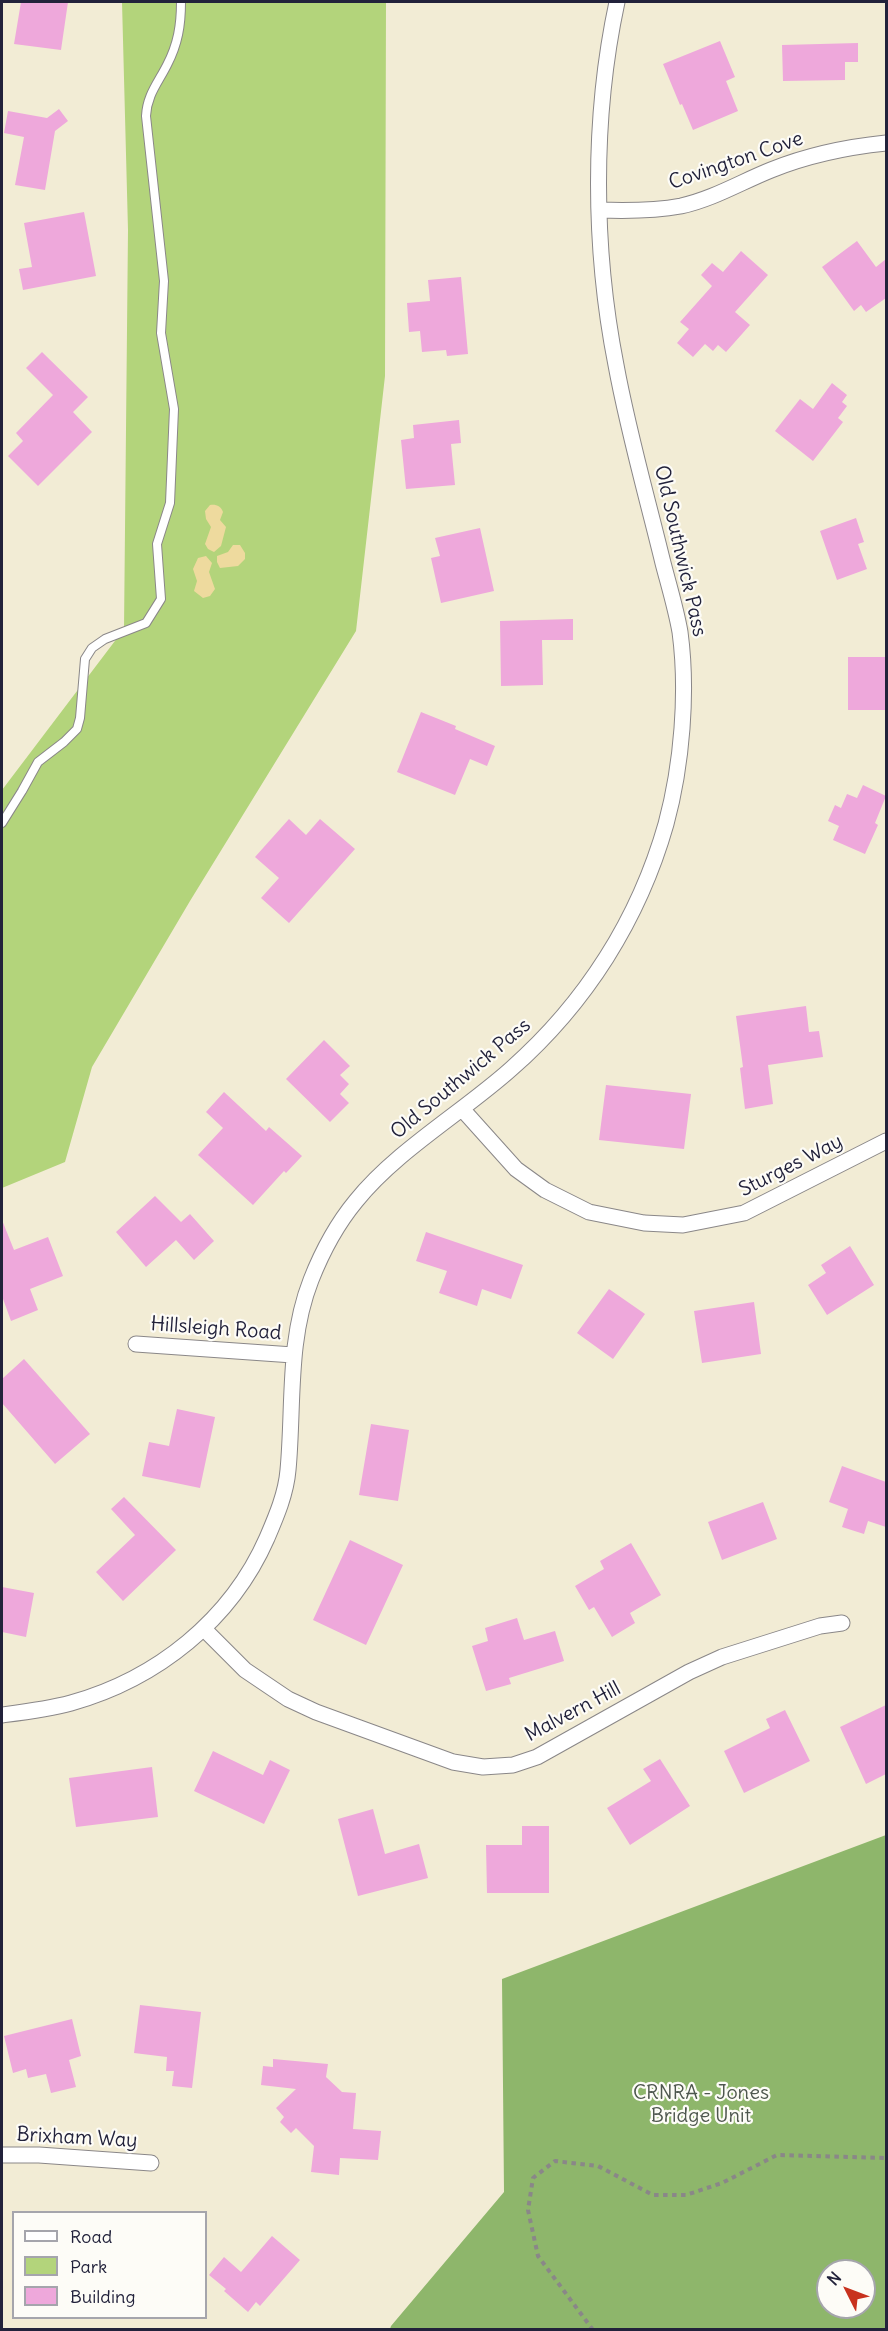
<!DOCTYPE html>
<style>
body{margin:0}
#map{position:relative;width:888px;height:2331px;overflow:hidden;background:#f2ecd5;font-family:Delius,sans-serif}
canvas{display:block}
.frame{position:absolute;inset:0;border:3px solid #22223b;pointer-events:none}
.legend{position:absolute;left:12px;top:2211px;width:195px;height:108px;box-sizing:border-box;background:#fdfcf7;border:2px solid #a5a5ac;margin:0;padding:8px 10px;list-style:none;font-size:18px;color:#22223b}
.legend li{display:flex;align-items:center;gap:12px;height:30px}
.legend b{width:30px;border:2px solid #a5a5ac}
.north{position:absolute;left:816px;top:2259px;width:60px;height:60px;box-sizing:border-box;background:#fdfcf7;border:2px solid #a5a5ac;border-radius:50%;rotate:312deg;font-size:16px;font-weight:700;line-height:24px;text-align:center;color:#22223b}
.north::after{content:'';display:block;margin:auto;width:21px;height:27px;background:#c8321e;clip-path:polygon(50% 0,100% 100%,50% 72%,0 100%)}
</style>
<div id="map">
<canvas width="888" height="2331"></canvas>
<div class="frame"></div>
<ul class="legend">
<li><b style="height:8px;background:#fff"></b>Road</li>
<li><b style="height:16px;background:#b3d47b"></b>Park</li>
<li><b style="height:16px;background:#eea8db"></b>Building</li>
</ul>
<div class="north">N</div>
</div>
<script>
const g = document.querySelector('canvas').getContext('2d');
g.lineJoin = 'round';
function paint(path, color) {
  g.fillStyle = color;
  g.fill(path, 'evenodd');
}
function trace(path, color, width, dash) {
  g.strokeStyle = color;
  g.lineWidth = width;
  g.lineCap = dash ? 'butt' : 'round';
  g.setLineDash(dash || []);
  g.stroke(path);
}
function label(font, color, halo, rows, align = 'center') {
  g.font = font + ' Delius,sans-serif';
  g.lineWidth = 4.5;
  g.setLineDash([]);
  g.textBaseline = 'middle';
  g.strokeStyle = halo;
  g.fillStyle = color;
  for (const [text, x, y, turn = 0] of rows) {
    g.save();
    g.translate(x, y);
    g.rotate((+turn || 0) * Math.PI / 180);
    g.textAlign = isNaN(turn) ? turn : align;
    if (halo) g.strokeText(text, 0, 0);
    g.fillText(text, 0, 0);
    g.restore();
  }
}
const green = new Path2D(`
 M 122,2 L 386,2 L 385,376 L 356,631 L 190,901 L 92,1067 L 65,1162 L 2,1188 L 2,790 L 124,629 L 128,230 Z`);
const forest = new Path2D(`
 M 886,1835 L 886,2329 L 390,2329 L 391,2326 L 504,2192 L 502,1979 ZM 828,2271 L 864,2271 L 864,2307 L 828,2307 Z`);
const sand = new Path2D(`
 M 210,505 C 216,504 221,506 223,512 L 220,520 L 226,527 L 221,546 L 214,552 L 208,549 L 205,544 L 211,527 L 206,519 L 205,511 Z
 M 233,545 L 240,545 L 245,553 L 245,559 L 238,566 L 220,568 L 217,562 L 217,556 L 228,552 Z
 M 206,556 L 212,563 L 209,572 L 215,589 L 210,596 L 203,598 L 194,591 L 197,581 L 193,569 L 198,558 Z`);
const building = new Path2D(`
 M 21,2 L 68,2 L 61,50 L 14,44 Z
 M 720,41 L 735,77 L 726,81 L 738,111 L 693,130 L 682,104 L 680,105 L 663,64 Z
 M 858,43 L 858,62 L 845,62 L 845,80 L 783,81 L 782,45 Z
 M 59,109 L 68,121 L 55,131 L 45,190 L 15,185 L 24,137 L 4,133 L 8,111 L 47,118 Z
 M 84,212 L 96,276 L 23,290 L 19,269 L 32,267 L 24,223 Z
 M 857,241 L 876,267 L 886,259 L 886,298 L 866,312 L 861,305 L 854,311 L 822,267 Z
 M 741,251 L 768,275 L 735,312 L 750,325 L 726,352 L 718,345 L 713,351 L 705,344 L 693,357 L 677,343 L 689,329 L 680,322 L 712,286 L 701,275 L 712,263 L 723,272 Z
 M 461,277 L 468,354 L 447,356 L 446,350 L 422,352 L 420,331 L 409,332 L 407,303 L 430,301 L 428,280 Z
 M 42,352 L 88,397 L 73,412 L 92,432 L 38,486 L 8,456 L 23,441 L 16,433 L 53,395 L 26,368 Z
 M 832,383 L 847,395 L 842,402 L 847,406 L 838,418 L 843,422 L 813,461 L 775,431 L 800,399 L 813,409 Z
 M 459,420 L 461,443 L 451,444 L 455,485 L 406,489 L 401,440 L 414,438 L 413,425 Z
 M 856,518 L 864,542 L 858,544 L 867,569 L 837,580 L 820,531 Z
 M 480,528 L 494,591 L 441,603 L 431,558 L 440,556 L 435,538 Z
 M 573,619 L 573,640 L 542,640 L 543,685 L 501,686 L 500,621 Z
 M 848,657 L 886,657 L 886,710 L 848,710 Z
 M 421,712 L 456,726 L 455,729 L 495,746 L 487,766 L 470,759 L 455,795 L 397,772 Z
 M 863,785 L 886,796 L 875,823 L 878,825 L 865,854 L 833,840 L 839,826 L 828,821 L 835,805 L 841,808 L 847,794 L 857,798 Z
 M 289,819 L 306,835 L 320,819 L 355,849 L 289,923 L 261,898 L 279,878 L 255,857 Z
 M 806,1006 L 809,1032 L 819,1031 L 823,1057 L 768,1065 L 773,1104 L 745,1109 L 740,1068 L 743,1067 L 736,1016 Z
 M 324,1040 L 350,1066 L 340,1075 L 349,1084 L 340,1094 L 349,1103 L 330,1122 L 286,1079 Z
 M 606,1085 L 691,1094 L 684,1149 L 599,1140 Z
 M 224,1092 L 266,1131 L 269,1127 L 302,1156 L 286,1173 L 284,1171 L 253,1205 L 198,1155 L 223,1128 L 206,1112 Z
 M 155,1196 L 181,1222 L 190,1214 L 214,1241 L 194,1260 L 176,1240 L 146,1267 L 116,1232 Z
 M 2,1220 L 14,1250 L 48,1237 L 63,1276 L 30,1289 L 38,1310 L 11,1321 L 2,1296 Z
 M 426,1232 L 523,1265 L 511,1299 L 482,1289 L 477,1306 L 439,1293 L 447,1271 L 416,1261 Z
 M 850,1246 L 874,1285 L 827,1315 L 808,1285 L 826,1273 L 821,1265 Z
 M 609,1289 L 645,1314 L 613,1359 L 577,1333 Z
 M 754,1302 L 761,1354 L 702,1363 L 694,1311 Z
 M 24,1359 L 90,1434 L 55,1464 L 2,1403 L 2,1379 Z
 M 177,1409 L 215,1417 L 200,1488 L 142,1476 L 149,1442 L 169,1446 Z
 M 371,1424 L 409,1430 L 398,1501 L 359,1495 Z
 M 842,1466 L 886,1482 L 886,1527 L 868,1521 L 864,1534 L 842,1527 L 848,1509 L 829,1502 Z
 M 124,1497 L 176,1550 L 123,1601 L 96,1572 L 135,1535 L 111,1509 Z
 M 763,1502 L 777,1539 L 722,1560 L 708,1522 Z
 M 350,1540 L 403,1565 L 366,1645 L 313,1620 Z
 M 631,1543 L 661,1595 L 630,1613 L 635,1623 L 612,1637 L 594,1607 L 589,1610 L 575,1586 L 604,1569 L 600,1561 Z
 M 2,1587 L 34,1593 L 26,1637 L 2,1632 Z
 M 517,1618 L 524,1640 L 555,1631 L 564,1661 L 509,1678 L 511,1684 L 486,1691 L 472,1646 L 488,1641 L 485,1628 Z
 M 886,1705 L 886,1774 L 866,1784 L 840,1727 Z
 M 785,1710 L 810,1761 L 744,1793 L 724,1751 L 770,1728 L 766,1719 Z
 M 213,1751 L 263,1775 L 270,1760 L 290,1770 L 264,1824 L 194,1791 Z
 M 660,1759 L 690,1806 L 630,1845 L 607,1808 L 651,1781 L 643,1769 Z
 M 152,1767 L 158,1817 L 76,1827 L 69,1778 Z
 M 373,1809 L 385,1854 L 419,1844 L 428,1878 L 358,1896 L 338,1819 Z
 M 522,1826 L 549,1826 L 549,1893 L 487,1893 L 486,1845 L 522,1845 Z
 M 140,2005 L 201,2012 L 192,2088 L 172,2086 L 174,2071 L 166,2071 L 167,2057 L 134,2053 Z
 M 72,2019 L 81,2056 L 69,2060 L 76,2087 L 51,2093 L 46,2074 L 28,2078 L 26,2069 L 13,2073 L 4,2036 Z
 M 273,2059 L 328,2064 L 326,2077 L 342,2092 L 356,2093 L 353,2129 L 381,2131 L 378,2160 L 340,2158 L 339,2175 L 311,2172 L 314,2146 L 296,2128 L 291,2133 L 280,2122 L 284,2117 L 276,2108 L 296,2089 L 261,2085 L 263,2066 L 273,2067 Z
 M 272,2236 L 300,2260 L 260,2306 L 256,2302 L 248,2312 L 224,2291 L 226,2289 L 209,2275 L 224,2257 L 241,2272 Z`);
const path = new Path2D(`
 M 593,2330 L 538,2256 L 528,2210 L 533,2178 L 555,2161 L 598,2166 L 653,2195 L 686,2195 L 722,2183 L 777,2155 L 886,2158`);
const lane = new Path2D(`
 M 2,823 L 22,791 L 38,762 L 64,742 L 77,729 L 80,718 L 85,659 L 92,648 L 105,639 L 146,623 L 161,599 L 157,544 L 170,503 L 174,409 L 161,333 L 164,281 L 146,116 C 147,95 158,83 167,65 C 178,44 181,25 181,2`);
const street = new Path2D(`
 M 599,210 C 627,211 654,211 681,206 C 713,199 741,182 771,170 C 808,155 847,147 886,143
 M 463,1110 L 516,1169 L 545,1190 L 589,1212 L 644,1223 L 683,1225 L 744,1213 L 886,1141
 M 136,1344 L 293,1355
 M 204,1629 L 245,1670 L 288,1699 L 316,1712 L 453,1762 L 483,1767 L 513,1765 L 537,1757 L 689,1672 L 722,1657 L 820,1626 L 842,1623
 M 2,1715 C 25,1712 49,1709 71,1703 C 157,1679 231,1620 267,1538 C 276,1517 286,1494 288,1470 C 294,1406 287,1341 311,1280 C 322,1252 337,1224 356,1201 C 396,1151 463,1112 511,1069 C 586,1003 639,919 666,824 C 682,765 688,692 680,632 C 676,609 669,586 663,563 C 647,497 628,431 616,365 C 593,248 592,118 617,2
 M 2,2155 L 39,2155 L 151,2163`);
const streetNames = [
 ["Covington Cove",736,161,-19],
 ["Old Southwick Pass",680,551,77],
 ["Old Southwick Pass",461,1079,-40],
 ["Sturges Way",791,1166,-27],
 ["Hillsleigh Road",216,1329,4],
 ["Malvern Hill",573,1712,-28],
 ["Brixham Way",77,2138,3]
];
const parkNames = [
 ["CRNRA - Jones",701,2093],
 ["Bridge Unit",701,2116]
];
paint(green, '#b3d47b');
paint(forest, '#8eb66b');
paint(sand, '#eeda9e');
paint(building, '#eea8db');
trace(lane, '#8a8788', 10);
trace(street, '#8a8788', 17);
trace(path, '#8a8788', 4, [4.5, 4.5]);
trace(lane, '#fff', 8);
trace(street, '#fff', 15);
label('20px', '#22223b', '#fdfcf7', streetNames);
label('20px', '#4e574e', '#fdfcf7', parkNames);
</script>
